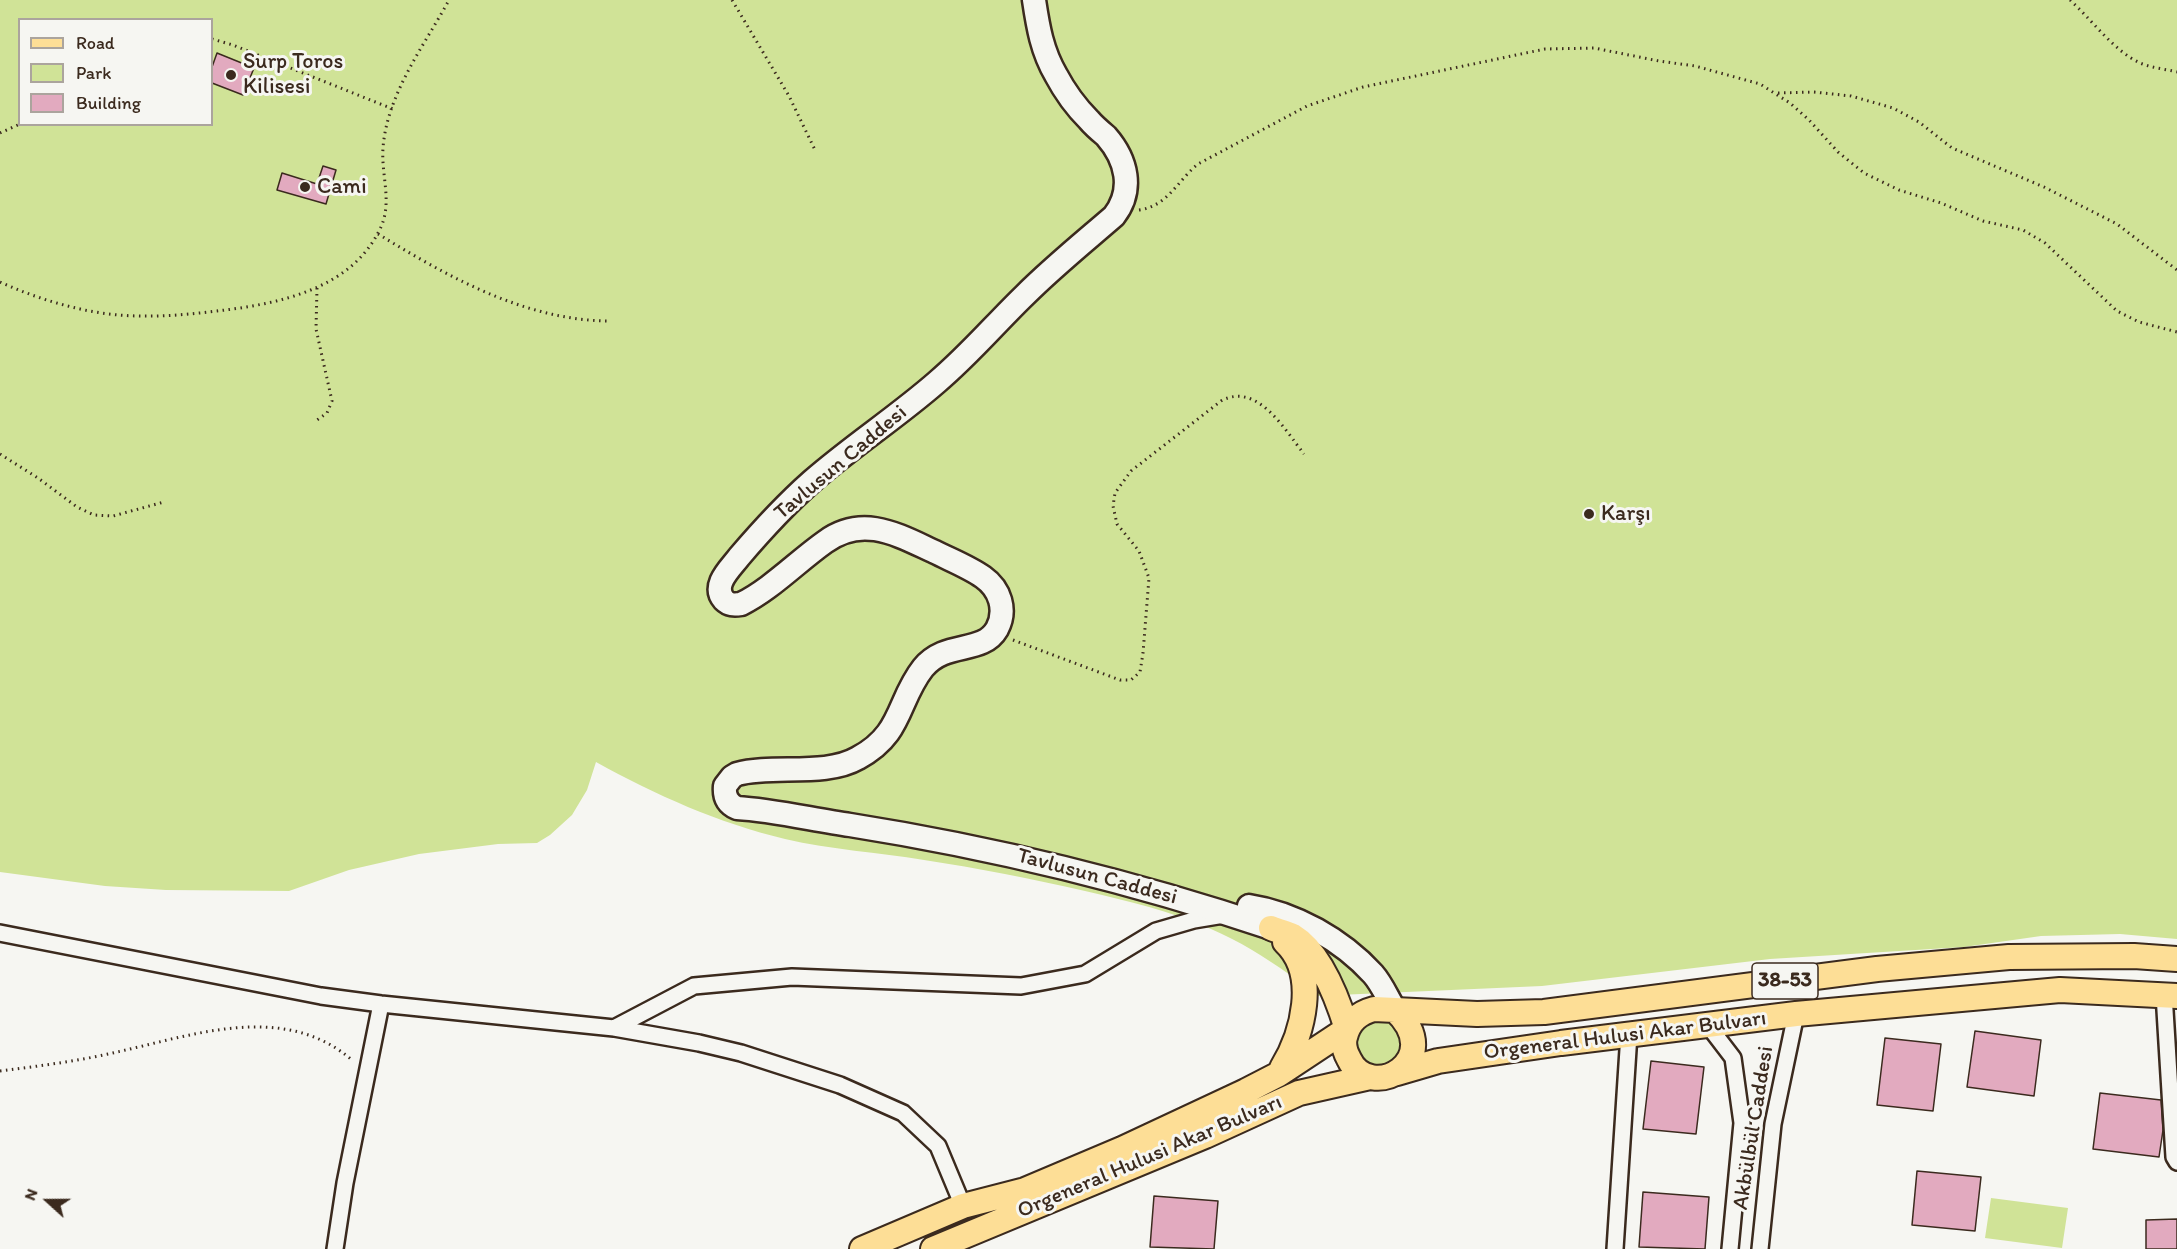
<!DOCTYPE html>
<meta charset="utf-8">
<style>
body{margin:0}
#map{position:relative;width:2177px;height:1249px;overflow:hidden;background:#f6f6f2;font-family:Itim,sans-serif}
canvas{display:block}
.legend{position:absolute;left:18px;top:18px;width:195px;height:108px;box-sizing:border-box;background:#f6f6f2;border:2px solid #aba49d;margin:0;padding:8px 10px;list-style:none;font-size:18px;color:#3b2a1e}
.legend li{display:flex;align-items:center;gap:12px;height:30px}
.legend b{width:30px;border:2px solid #aba49d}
.north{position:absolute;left:18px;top:1171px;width:60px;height:60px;-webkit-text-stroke:4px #f6f6f2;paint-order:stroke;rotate:291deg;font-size:16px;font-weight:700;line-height:24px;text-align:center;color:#3b2a1e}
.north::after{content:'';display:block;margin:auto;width:21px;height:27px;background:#3b2a1e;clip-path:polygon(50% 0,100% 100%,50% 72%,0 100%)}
</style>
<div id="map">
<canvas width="2177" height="1249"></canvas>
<ul class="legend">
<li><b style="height:8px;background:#fdde96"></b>Road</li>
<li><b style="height:16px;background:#d0e397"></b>Park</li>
<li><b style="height:16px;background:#e2aabf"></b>Building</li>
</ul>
<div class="north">N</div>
</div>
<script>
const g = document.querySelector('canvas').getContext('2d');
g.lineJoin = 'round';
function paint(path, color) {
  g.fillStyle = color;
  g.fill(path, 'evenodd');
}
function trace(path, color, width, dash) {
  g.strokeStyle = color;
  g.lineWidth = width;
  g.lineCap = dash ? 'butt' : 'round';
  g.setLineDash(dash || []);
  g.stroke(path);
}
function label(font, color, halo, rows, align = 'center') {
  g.font = font + ' Itim,sans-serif';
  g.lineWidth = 6;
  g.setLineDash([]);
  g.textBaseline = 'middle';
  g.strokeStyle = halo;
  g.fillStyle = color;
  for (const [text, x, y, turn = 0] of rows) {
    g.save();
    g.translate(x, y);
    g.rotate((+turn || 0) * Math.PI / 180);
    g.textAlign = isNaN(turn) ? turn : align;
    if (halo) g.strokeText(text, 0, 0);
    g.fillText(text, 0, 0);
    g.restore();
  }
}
const green = new Path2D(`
 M 0,0 L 2177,0 L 2177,939 L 2120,934 L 2041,936 L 1964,947 L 1770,959 L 1542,986 L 1293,997 L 1290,975 C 1265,957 1239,941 1211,929 C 1171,911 1128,901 1085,891 C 1032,879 978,868 924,860 C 878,852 831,850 785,839 C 718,823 656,795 596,762 L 587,790 L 572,815 L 550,835 L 537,843 L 498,844 L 419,854 L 349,870 L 289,891 L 166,890 L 105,886 L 0,872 ZM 20,20 L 212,20 L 212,124 L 20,124 Z
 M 1363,1018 L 1397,1019 L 1404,1054 L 1382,1069 L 1357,1059 L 1352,1033 Z
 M 1991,1198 L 2068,1208 L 2062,1248 L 1985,1238 Z`);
const building = new Path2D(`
 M 217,53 L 254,68 L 243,95 L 212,83 L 212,67 Z
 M 323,166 L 336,170 L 326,204 L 277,190 L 282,173 L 317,184 Z
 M 1975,1031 L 2041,1040 L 2034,1096 L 1967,1087 Z
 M 1885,1038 L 1941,1044 L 1933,1111 L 1877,1105 Z
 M 1651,1061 L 1704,1067 L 1696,1134 L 1643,1129 Z
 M 2100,1093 L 2161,1100 L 2163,1130 L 2159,1157 L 2093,1149 Z
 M 1917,1171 L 1981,1177 L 1975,1231 L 1912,1225 Z
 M 1643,1192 L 1709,1197 L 1705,1249 L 1639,1247 Z
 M 1154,1196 L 1218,1201 L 1214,1249 L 1150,1247 Z
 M 2177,1219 L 2177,1249 L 2146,1249 L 2146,1220 Z`);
const path = new Path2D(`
 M 732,0 L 789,96 L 815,150
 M 2070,0 C 2092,20 2114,51 2140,63 C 2152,68 2165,69 2177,72
 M 212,39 L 233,45 L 393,109
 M 1778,93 L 1814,92 L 1851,96 L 1893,108 L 1919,122 L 1952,148 L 2044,187 L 2117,224 L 2177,270
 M 0,133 L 20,124
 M 1139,210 C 1168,206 1177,181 1198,164 L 1307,106 L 1363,87 L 1545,49 L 1594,48 L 1659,61 L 1695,66 L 1760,84 L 1790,103 L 1809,120 L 1838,152 L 1864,173 L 1899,190 L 1941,203 L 1983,221 L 2023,230 L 2045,243 L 2117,311 L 2139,322 L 2177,332
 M 378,234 C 447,276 524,320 608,321
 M 0,282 C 31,296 62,306 95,312 C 136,319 176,316 217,311 C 277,304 351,290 380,229 C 393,203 381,176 383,148 C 387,94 424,46 449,0
 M 317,288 L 316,329 L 332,401 L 327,413 L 317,420
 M 0,454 L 38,478 L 77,507 L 94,515 L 113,516 L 164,502
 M 1013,640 L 1120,680 L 1131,680 L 1140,672 L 1143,653 L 1149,578 L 1139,551 L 1117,524 L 1113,506 L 1115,493 L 1131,471 L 1221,401 C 1257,381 1285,430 1304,454
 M 0,1071 C 39,1066 79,1061 117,1052 C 194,1035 285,1001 353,1061`);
const street = new Path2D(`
 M 0,933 L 321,996 L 381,1004 L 614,1028 L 699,1043 L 741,1053 L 840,1085 L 903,1113 L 938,1146 L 963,1206
 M 2164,994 L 2174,1157 L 2177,1162
 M 1707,1024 L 1733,1058 L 1742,1123 L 1730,1249
 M 614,1028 L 694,986 L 792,977 L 1021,986 L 1085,974 L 1156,931 L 1194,920 L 1224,915
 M 335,1249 L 345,1183 L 381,1004
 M 1615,1249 L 1629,1034
 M 1760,1249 L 1773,1124 L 1796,1014`);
const secondary = new Path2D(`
 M 1034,0 C 1038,27 1042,51 1056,75 C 1065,92 1076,107 1089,120 C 1094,126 1100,131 1106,136 C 1127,160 1134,190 1114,216 C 1084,242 1053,267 1025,295 C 995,324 969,355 937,382 C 897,417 852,446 812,481 C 786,504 762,530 739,557 C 731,568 711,585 724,600 C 729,605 734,605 741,604 C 770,590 798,561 825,542 C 863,514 898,535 935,552 C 951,560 969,567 983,577 C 1000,589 1007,610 997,629 C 982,655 946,640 923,668 C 897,701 903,734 858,758 C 825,777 773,764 737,774 L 732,777 L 725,786 C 724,797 728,804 737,808 C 773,810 814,820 850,825 C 995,848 1131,881 1271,928
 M 1249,906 C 1295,913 1342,940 1373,974 C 1382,984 1388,999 1395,1010`);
const primary = new Path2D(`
 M 1374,1009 L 1395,1010 C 1448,1060 1370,1104 1349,1059 C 1345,1052 1343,1044 1345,1037 C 1349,1021 1359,1013 1374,1009 Z
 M 1395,1010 L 1477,1014 L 1544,1012 L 1877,969 L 2009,957 L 2134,956 L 2177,959
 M 1282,1068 C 1303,1034 1319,974 1285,942
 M 1397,1073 L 1438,1061 L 1561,1043 L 1796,1014 L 2060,990 L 2177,996
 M 862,1249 L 963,1206 L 1025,1190 L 1122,1149 L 1246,1091 L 1279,1074 L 1347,1029 C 1338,1000 1321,953 1293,936 C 1286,933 1278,931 1271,928
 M 933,1249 L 1205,1136 L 1299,1093 L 1370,1077`);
const markers = [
 [231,75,6,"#3b2a1e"],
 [305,187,6,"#3b2a1e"],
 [1589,514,6,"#3b2a1e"]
];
const shields = [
 [1785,981,66]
];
const shieldNames = [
 ["38-53",1785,981]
];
const poiNames = [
 ["Surp Toros",243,62],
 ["Kilisesi",243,87],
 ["Cami",317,187],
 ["Karşı",1601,514]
];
const streetNames = [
 ["Tavlusun Caddesi",841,463,-40],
 ["Tavlusun Caddesi",1097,877,15],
 ["Orgeneral Hulusi Akar Bulvarı",1625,1036,-7],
 ["Akbülbül Caddesi",1754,1128,-81],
 ["Orgeneral Hulusi Akar Bulvarı",1150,1157,-23]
];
paint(green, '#d0e397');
paint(building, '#e2aabf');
trace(building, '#3b2a1e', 1.5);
trace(street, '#3b2a1e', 20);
trace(secondary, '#3b2a1e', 27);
trace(primary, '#3b2a1e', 28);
trace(path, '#3b2a1e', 3, [1.5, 4.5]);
trace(street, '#f6f6f2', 15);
trace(secondary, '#f6f6f2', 22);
trace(primary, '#fdde96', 24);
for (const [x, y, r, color] of markers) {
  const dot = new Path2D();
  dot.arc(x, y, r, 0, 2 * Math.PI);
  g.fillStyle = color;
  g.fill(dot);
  trace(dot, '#f6f6f2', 2);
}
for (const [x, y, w] of shields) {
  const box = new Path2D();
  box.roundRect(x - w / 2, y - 18, w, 36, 4.5);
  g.fillStyle = '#f6f6f2';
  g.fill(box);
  trace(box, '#3b2a1e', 1.5);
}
label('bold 21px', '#3b2a1e', null, shieldNames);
label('22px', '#3b2a1e', '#f6f6f2', poiNames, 'left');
label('22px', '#3b2a1e', '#f6f6f2', streetNames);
</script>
